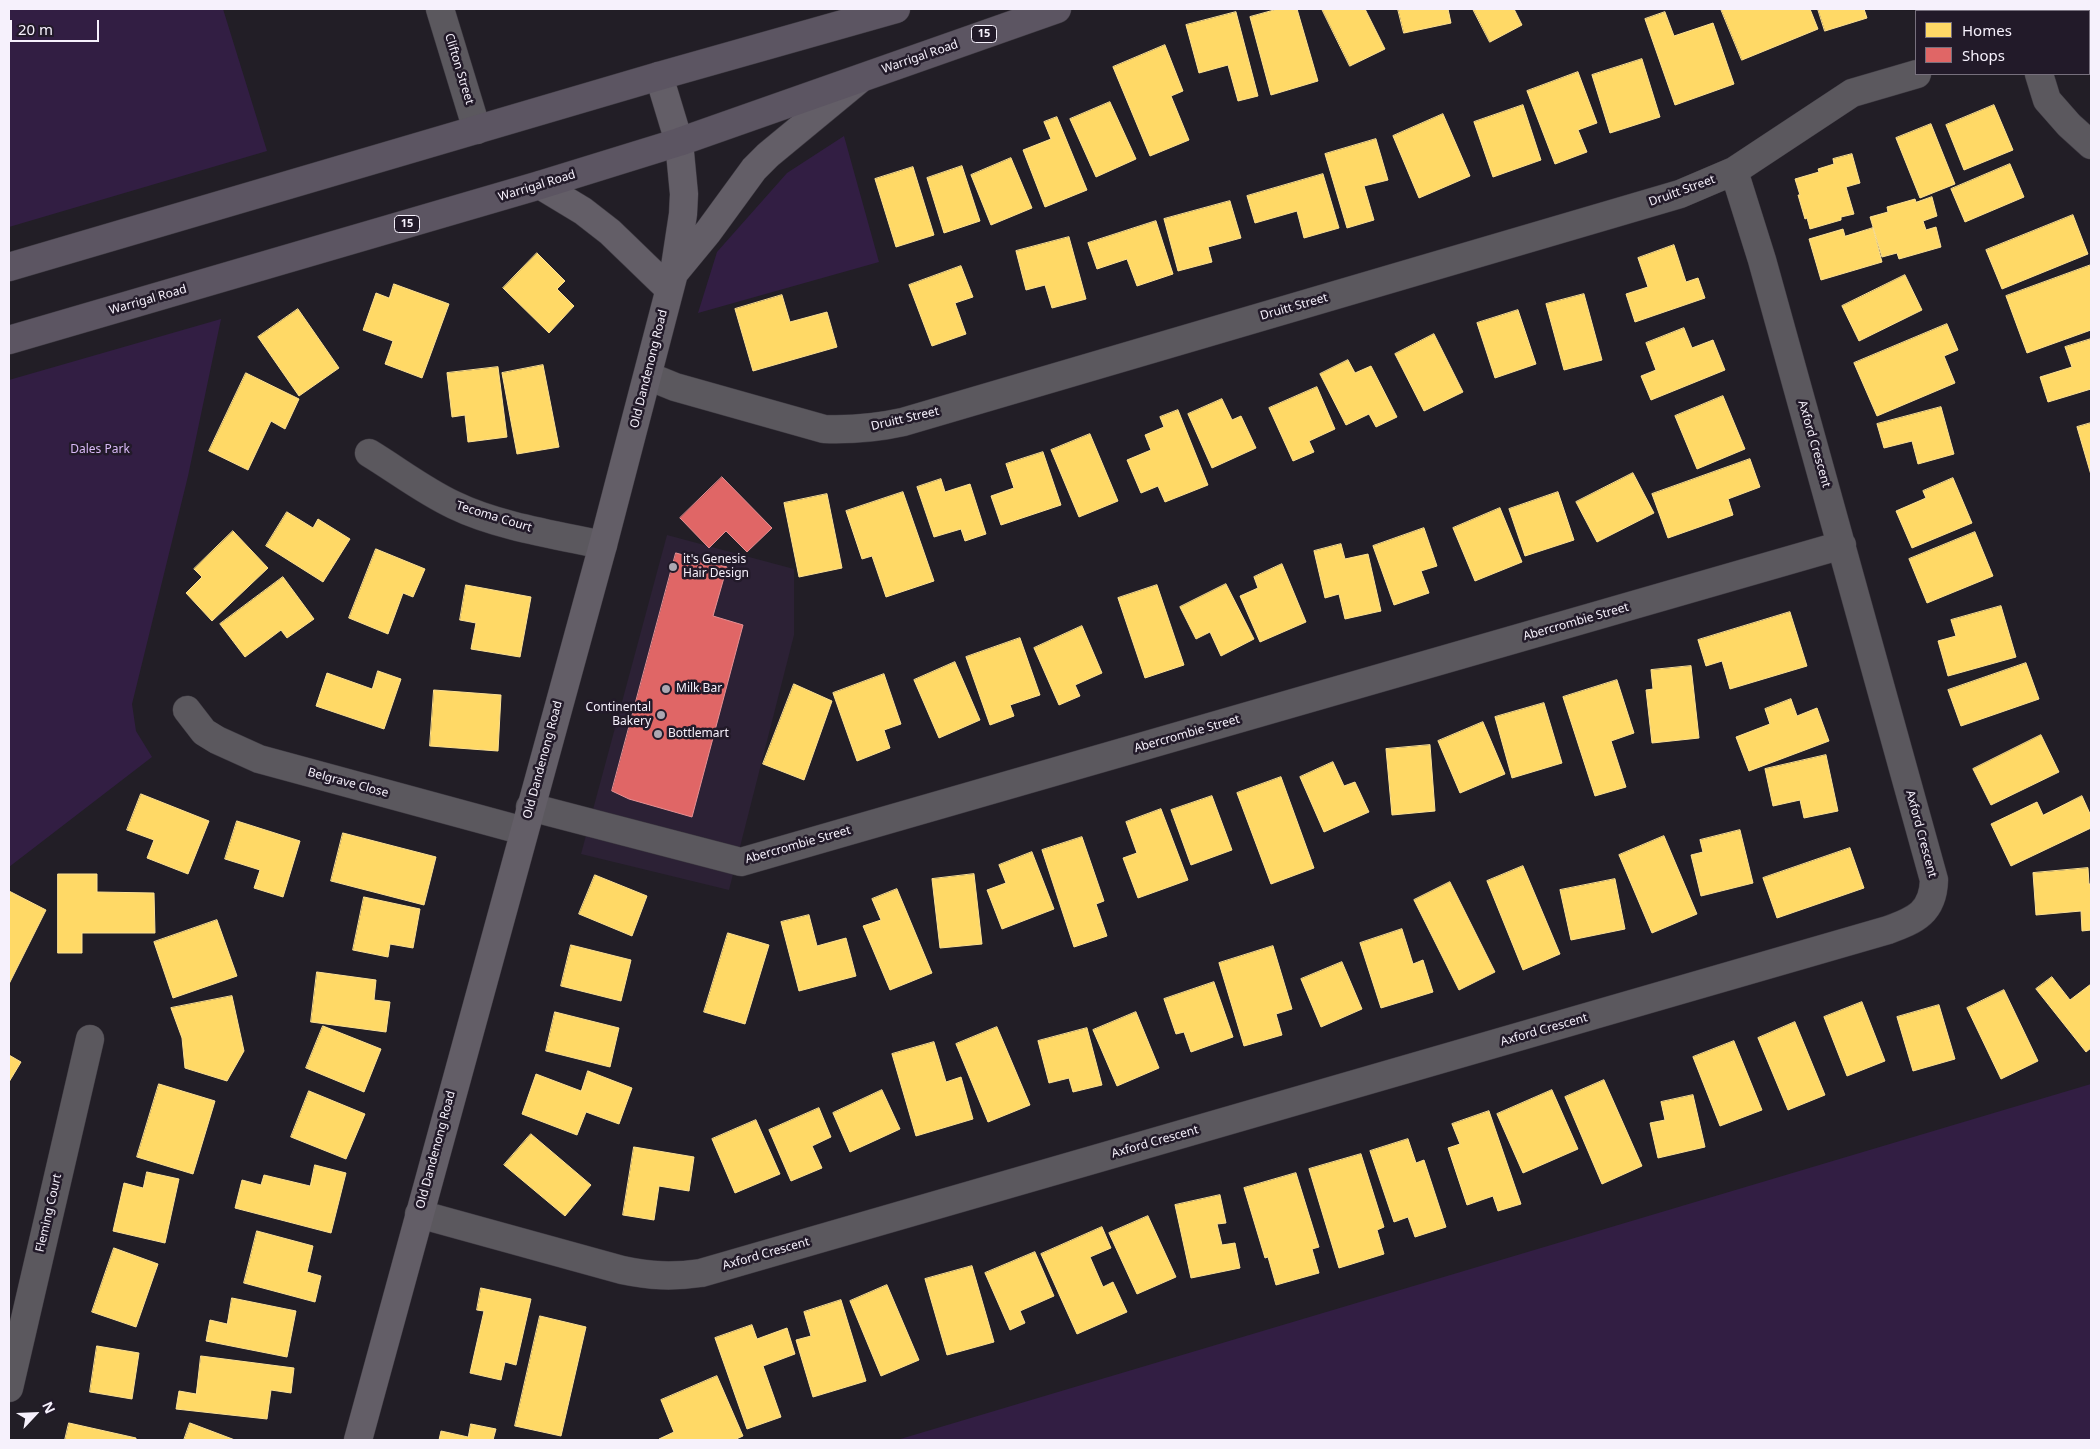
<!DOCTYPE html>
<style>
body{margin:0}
#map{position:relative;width:2100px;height:1449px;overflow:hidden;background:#221e26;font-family:"Noto Sans",sans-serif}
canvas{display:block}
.frame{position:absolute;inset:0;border:10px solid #f6f1fc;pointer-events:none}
.legend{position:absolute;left:1915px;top:10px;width:175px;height:65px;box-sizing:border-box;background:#221a29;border:1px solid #77707d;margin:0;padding:6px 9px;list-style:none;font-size:15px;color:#f6f1fc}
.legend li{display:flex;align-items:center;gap:10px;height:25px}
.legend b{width:25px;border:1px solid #77707d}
.north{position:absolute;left:10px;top:1389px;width:50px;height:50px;-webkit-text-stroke:4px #221a29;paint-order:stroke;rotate:65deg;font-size:14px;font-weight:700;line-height:20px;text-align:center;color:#f6f1fc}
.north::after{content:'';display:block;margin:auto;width:18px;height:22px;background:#f6f1fc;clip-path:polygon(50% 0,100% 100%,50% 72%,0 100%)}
.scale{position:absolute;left:10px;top:20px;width:89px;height:22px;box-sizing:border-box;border:2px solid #f6f1fc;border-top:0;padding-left:6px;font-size:15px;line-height:18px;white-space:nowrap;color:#f6f1fc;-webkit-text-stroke:4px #221a29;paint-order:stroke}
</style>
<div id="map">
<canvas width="2100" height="1449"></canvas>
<div class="frame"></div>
<ul class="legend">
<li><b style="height:14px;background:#ffd966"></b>Homes</li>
<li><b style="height:14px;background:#e06666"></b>Shops</li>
</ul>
<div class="north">N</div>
<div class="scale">20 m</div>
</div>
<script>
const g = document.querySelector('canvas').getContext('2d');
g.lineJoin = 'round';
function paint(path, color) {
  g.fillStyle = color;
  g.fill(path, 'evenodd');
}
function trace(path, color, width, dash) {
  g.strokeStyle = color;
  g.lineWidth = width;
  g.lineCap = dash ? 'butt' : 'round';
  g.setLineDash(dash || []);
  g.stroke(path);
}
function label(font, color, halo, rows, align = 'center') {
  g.font = font + ' "Noto Sans",sans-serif';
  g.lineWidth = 5;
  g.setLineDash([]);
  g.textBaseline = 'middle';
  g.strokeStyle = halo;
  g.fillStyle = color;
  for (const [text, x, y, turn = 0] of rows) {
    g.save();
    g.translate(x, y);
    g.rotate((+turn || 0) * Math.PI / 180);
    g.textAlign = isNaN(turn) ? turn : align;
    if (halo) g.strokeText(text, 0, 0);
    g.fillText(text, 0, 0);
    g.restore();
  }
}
const built = new Path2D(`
 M 667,535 L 794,569 L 794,635 L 729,890 L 581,854 Z`);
const green = new Path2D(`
 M 9,9 L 223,9 L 267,151 L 9,227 Z
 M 844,136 L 879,262 L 698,313 L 717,252 L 787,173 Z
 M 221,319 L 188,476 L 132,704 L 136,731 L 152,757 L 9,867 L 9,380 Z
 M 2091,1084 L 2091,1440 L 897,1440 Z`);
const homes = new Path2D(`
 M 1278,9 L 1297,9 L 1318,81 L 1271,95 L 1250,17 Z
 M 1322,9 L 1365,9 L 1385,49 L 1350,66 Z
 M 1398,9 L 1448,9 L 1451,23 L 1404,33 Z
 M 1473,9 L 1514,9 L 1522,25 L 1490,42 Z
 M 1721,9 L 1810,9 L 1818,29 L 1742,60 Z
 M 1818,9 L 1864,9 L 1867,18 L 1825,31 Z
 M 1236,12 L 1258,96 L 1238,101 L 1228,65 L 1199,73 L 1186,25 Z
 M 1665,12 L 1674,36 L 1713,23 L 1734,84 L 1675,105 L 1645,19 Z
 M 1165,45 L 1183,91 L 1171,96 L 1189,140 L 1150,156 L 1113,67 Z
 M 1642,59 L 1660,117 L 1610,133 L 1592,75 Z
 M 1578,72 L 1597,123 L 1578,130 L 1587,152 L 1555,164 L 1527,91 Z
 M 1110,102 L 1136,159 L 1096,177 L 1070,119 Z
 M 1523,105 L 1541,160 L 1493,177 L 1474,122 Z
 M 1994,105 L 2013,150 L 1964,170 L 1946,125 Z
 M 1443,114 L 1470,176 L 1419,198 L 1393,136 Z
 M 1057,117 L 1087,190 L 1045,207 L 1023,150 L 1051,139 L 1044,122 Z
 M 1931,124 L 1955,184 L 1920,198 L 1896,138 Z
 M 1376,139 L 1388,180 L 1364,186 L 1374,220 L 1347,228 L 1325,154 Z
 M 1852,154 L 1860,183 L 1846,187 L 1854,214 L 1841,217 L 1841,220 L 1810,229 L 1807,218 L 1805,219 L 1798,195 L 1800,195 L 1795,179 L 1819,172 L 1818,169 L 1834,164 L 1833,159 Z
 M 1011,158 L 1032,208 L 991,225 L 971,175 Z
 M 2010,164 L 2024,197 L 1965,222 L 1951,189 Z
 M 962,166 L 980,221 L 944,233 L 927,178 Z
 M 913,167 L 934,235 L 896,247 L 875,179 Z
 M 1323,174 L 1339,228 L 1304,238 L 1297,211 L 1255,223 L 1247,196 Z
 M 1932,197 L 1937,216 L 1923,221 L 1926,230 L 1936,227 L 1941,247 L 1899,259 L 1897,253 L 1882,257 L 1870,217 L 1888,212 L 1887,207 L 1915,199 L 1916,202 Z
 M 1230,201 L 1241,238 L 1208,247 L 1212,262 L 1178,271 L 1164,219 Z
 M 2073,215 L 2088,254 L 2002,289 L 1986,250 Z
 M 1156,221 L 1173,274 L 1137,286 L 1127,259 L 1097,269 L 1088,243 Z
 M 1873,228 L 1882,262 L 1821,280 L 1809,239 L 1843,229 L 1845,236 Z
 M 1069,237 L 1086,299 L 1052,308 L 1045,285 L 1026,290 L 1016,251 Z
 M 1674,245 L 1686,282 L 1698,278 L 1705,298 L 1635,322 L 1626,294 L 1648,287 L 1638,258 Z
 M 537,253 L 565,281 L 557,289 L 574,306 L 549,333 L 503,288 Z
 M 2091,265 L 2091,330 L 2027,353 L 2006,296 Z
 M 961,266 L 973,297 L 955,303 L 966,334 L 932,346 L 909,285 Z
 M 1905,275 L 1922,310 L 1859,341 L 1842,306 Z
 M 394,284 L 449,304 L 422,378 L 385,364 L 393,341 L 363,330 L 376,293 L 389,298 Z
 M 1584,294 L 1602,360 L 1564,370 L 1546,304 Z
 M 782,295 L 790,322 L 827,312 L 837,347 L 753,371 L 735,309 Z
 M 298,309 L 339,368 L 299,396 L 258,337 Z
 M 1518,310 L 1536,364 L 1495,378 L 1477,323 Z
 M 1947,324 L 1958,350 L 1944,356 L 1955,383 L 1877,416 L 1854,363 Z
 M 1684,328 L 1692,348 L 1713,340 L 1725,370 L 1651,400 L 1641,376 L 1656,370 L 1646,343 Z
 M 1434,334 L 1463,392 L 1424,411 L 1395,354 Z
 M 2091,339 L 2091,389 L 2048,402 L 2040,377 L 2072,367 L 2065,347 Z
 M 1348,360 L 1355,373 L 1371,366 L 1397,417 L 1376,427 L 1369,414 L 1346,425 L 1320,374 Z
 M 543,365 L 559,447 L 517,454 L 502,373 Z
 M 498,367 L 507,437 L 468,442 L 465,415 L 452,417 L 447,373 Z
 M 246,373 L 299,399 L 285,429 L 271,421 L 248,470 L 209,451 Z
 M 1317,387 L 1335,429 L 1309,441 L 1314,452 L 1293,461 L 1269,408 Z
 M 1723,396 L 1745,449 L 1697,469 L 1675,416 Z
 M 1222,399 L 1232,420 L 1241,416 L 1256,448 L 1212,468 L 1188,414 Z
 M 1941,407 L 1954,454 L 1918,464 L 1912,441 L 1884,448 L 1877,424 Z
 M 1178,410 L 1208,485 L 1165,502 L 1158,486 L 1141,493 L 1127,460 L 1151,450 L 1145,435 L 1164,427 L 1160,417 Z
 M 2091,423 L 2091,475 L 2077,427 Z
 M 1090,434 L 1118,501 L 1079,517 L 1051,450 Z
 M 1043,452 L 1061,505 L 1001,525 L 991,496 L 1014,488 L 1006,464 Z
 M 1750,459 L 1760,487 L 1728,499 L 1733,515 L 1668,538 L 1652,494 Z
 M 1633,473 L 1654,513 L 1597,542 L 1576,502 Z
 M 1953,478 L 1972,523 L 1912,548 L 1896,511 L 1926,498 L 1923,491 Z
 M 941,479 L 945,492 L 970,484 L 986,534 L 965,541 L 961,529 L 934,537 L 917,487 Z
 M 903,492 L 934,581 L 886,597 L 872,556 L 862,559 L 846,511 Z
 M 1558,492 L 1574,540 L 1525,556 L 1509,509 Z
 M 827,494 L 842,568 L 799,577 L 784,503 Z
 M 1500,508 L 1522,562 L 1475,581 L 1453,528 Z
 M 287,512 L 313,528 L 318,519 L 350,539 L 323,582 L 266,546 Z
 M 1424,528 L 1437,566 L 1421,571 L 1429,593 L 1394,605 L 1373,546 Z
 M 233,531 L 268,568 L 212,621 L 186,593 L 202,577 L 194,569 Z
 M 1975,532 L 1993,576 L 1927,603 L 1909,559 Z
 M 1341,544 L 1345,559 L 1368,554 L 1381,611 L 1345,619 L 1339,594 L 1325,598 L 1314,551 Z
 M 376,549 L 425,569 L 413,597 L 403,593 L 388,634 L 349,618 Z
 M 1282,564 L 1306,622 L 1260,642 L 1240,596 L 1258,588 L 1254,577 Z
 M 283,577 L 314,619 L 287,638 L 281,630 L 245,657 L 220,624 Z
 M 1226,584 L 1254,639 L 1221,656 L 1210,632 L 1196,639 L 1180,607 Z
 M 466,585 L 531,597 L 520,657 L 471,649 L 476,623 L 460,620 Z
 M 1157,585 L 1184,665 L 1145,678 L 1118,598 Z
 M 2001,606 L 2016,657 L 1948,676 L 1938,641 L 1956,636 L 1951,620 Z
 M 1790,612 L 1807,666 L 1730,689 L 1722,661 L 1706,666 L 1698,640 Z
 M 1082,626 L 1102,673 L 1075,685 L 1080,696 L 1059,705 L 1034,648 Z
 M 1020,638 L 1040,695 L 1010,705 L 1014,716 L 990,725 L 966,657 Z
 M 955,662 L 980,720 L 939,738 L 914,680 Z
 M 2026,663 L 2039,699 L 1961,726 L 1948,690 Z
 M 1691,666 L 1699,738 L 1652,743 L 1646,690 L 1653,689 L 1651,670 Z
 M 378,671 L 401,679 L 384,729 L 316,706 L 327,673 L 372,689 Z
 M 884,674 L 901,724 L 884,730 L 890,748 L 857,761 L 833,693 Z
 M 1617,680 L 1634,733 L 1611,741 L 1626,787 L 1595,796 L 1563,697 Z
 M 794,684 L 832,701 L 804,780 L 763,764 Z
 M 434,690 L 501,695 L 498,751 L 430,746 Z
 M 1791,699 L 1797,716 L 1817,708 L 1829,741 L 1749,771 L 1736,737 L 1770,724 L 1765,709 Z
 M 1544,703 L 1562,763 L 1512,778 L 1495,717 Z
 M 1483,722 L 1505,774 L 1460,793 L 1438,741 Z
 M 2041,735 L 2059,772 L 1991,805 L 1973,769 Z
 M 1430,745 L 1435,811 L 1392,815 L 1386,749 Z
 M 1826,755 L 1838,811 L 1804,818 L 1800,800 L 1773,806 L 1765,769 Z
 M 1333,762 L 1344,786 L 1355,782 L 1369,812 L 1324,832 L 1300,777 Z
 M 1281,777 L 1314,868 L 1271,884 L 1237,793 Z
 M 141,794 L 209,821 L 188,874 L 147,858 L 154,840 L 127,830 Z
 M 1212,796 L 1232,850 L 1191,865 L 1171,810 Z
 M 2082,796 L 2091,816 L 2091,828 L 2011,866 L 1991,824 L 2037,802 L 2043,815 Z
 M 1161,809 L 1188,880 L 1138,898 L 1123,858 L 1137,853 L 1126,822 Z
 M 237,821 L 300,841 L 283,897 L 254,888 L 260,870 L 225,859 Z
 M 1740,830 L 1753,883 L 1701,896 L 1691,855 L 1703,852 L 1700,840 Z
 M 343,833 L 436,857 L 424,905 L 331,881 Z
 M 1664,836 L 1697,914 L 1652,933 L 1619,855 Z
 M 1082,837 L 1104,901 L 1096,904 L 1107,936 L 1074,947 L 1042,850 Z
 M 1850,848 L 1864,888 L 1777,918 L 1763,878 Z
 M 1032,852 L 1054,909 L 1002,929 L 987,890 L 1006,883 L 999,865 Z
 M 1523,866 L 1560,954 L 1523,970 L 1487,881 Z
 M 2088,868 L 2089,884 L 2091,884 L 2091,930 L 2082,931 L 2081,911 L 2036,915 L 2033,873 Z
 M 58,874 L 97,874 L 97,892 L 154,893 L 155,933 L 82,933 L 82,953 L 58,953 Z
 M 974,874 L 982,944 L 940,948 L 932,879 Z
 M 595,875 L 647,896 L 632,936 L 579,914 Z
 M 1615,879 L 1625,929 L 1571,940 L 1560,890 Z
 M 1450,882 L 1495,972 L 1459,990 L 1414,900 Z
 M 897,889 L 932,973 L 890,990 L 863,926 L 881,920 L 872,899 Z
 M 9,891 L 46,910 L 9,984 Z
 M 364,897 L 420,909 L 413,948 L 390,944 L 388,957 L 353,950 Z
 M 809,915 L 817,946 L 846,938 L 856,976 L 799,991 L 781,922 Z
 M 217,920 L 237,976 L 173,998 L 154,942 Z
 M 1402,929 L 1413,964 L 1423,960 L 1433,992 L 1381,1008 L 1360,943 Z
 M 728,933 L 769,945 L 745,1024 L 704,1012 Z
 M 571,945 L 631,960 L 621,1001 L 561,986 Z
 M 1273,946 L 1292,1009 L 1276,1014 L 1282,1035 L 1244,1046 L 1219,963 Z
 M 1342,962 L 1362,1009 L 1321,1027 L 1301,979 Z
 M 317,972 L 376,980 L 374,1000 L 390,1002 L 386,1032 L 311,1022 Z
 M 2052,977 L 2070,1000 L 2091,984 L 2091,1048 L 2086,1052 L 2036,989 Z
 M 1214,982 L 1233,1037 L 1191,1052 L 1184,1032 L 1176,1034 L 1164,999 Z
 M 2004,990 L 2038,1061 L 2001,1079 L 1967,1008 Z
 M 232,996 L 244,1051 L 227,1081 L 185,1068 L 182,1038 L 171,1008 Z
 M 1862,1002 L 1885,1061 L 1847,1076 L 1824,1017 Z
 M 1939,1005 L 1955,1059 L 1913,1071 L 1897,1017 Z
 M 555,1012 L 619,1028 L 610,1067 L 546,1051 Z
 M 1136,1012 L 1159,1068 L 1117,1086 L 1093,1030 Z
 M 1795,1022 L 1825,1095 L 1788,1110 L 1758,1038 Z
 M 323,1026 L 381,1049 L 364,1092 L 306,1068 Z
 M 997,1027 L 1030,1105 L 988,1122 L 956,1044 Z
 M 1087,1028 L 1102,1085 L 1073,1092 L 1069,1078 L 1049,1083 L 1038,1041 Z
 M 1734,1041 L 1762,1110 L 1720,1126 L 1693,1057 Z
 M 934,1042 L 946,1082 L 961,1077 L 973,1119 L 916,1136 L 892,1054 Z
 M 9,1055 L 21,1062 L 9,1082 Z
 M 588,1071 L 632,1088 L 619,1124 L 586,1112 L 577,1135 L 522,1114 L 536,1074 L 581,1091 Z
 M 1604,1080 L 1642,1166 L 1602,1184 L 1565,1097 Z
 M 159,1084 L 215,1101 L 193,1174 L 137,1157 Z
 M 882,1090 L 900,1129 L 850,1152 L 833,1113 Z
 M 1552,1090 L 1578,1149 L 1523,1173 L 1497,1114 Z
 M 309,1091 L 365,1114 L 346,1159 L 291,1137 Z
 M 1693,1095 L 1705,1147 L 1658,1158 L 1650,1123 L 1665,1120 L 1661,1102 Z
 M 819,1108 L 831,1137 L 812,1146 L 822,1168 L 791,1181 L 769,1130 Z
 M 1489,1111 L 1521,1204 L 1498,1211 L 1493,1196 L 1467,1205 L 1448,1148 L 1460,1144 L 1452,1124 Z
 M 756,1120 L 780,1174 L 735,1193 L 712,1139 Z
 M 531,1134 L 591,1185 L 565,1216 L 504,1165 Z
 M 1408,1139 L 1416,1163 L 1424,1160 L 1446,1227 L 1415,1237 L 1408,1217 L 1394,1222 L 1370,1151 Z
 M 634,1147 L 694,1157 L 689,1191 L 659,1186 L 654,1220 L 623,1215 Z
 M 1361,1154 L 1384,1227 L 1377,1230 L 1384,1254 L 1339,1268 L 1309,1169 Z
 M 315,1165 L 346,1173 L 331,1233 L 235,1208 L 242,1180 L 261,1185 L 264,1175 L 310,1186 Z
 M 147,1172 L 179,1179 L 165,1243 L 113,1231 L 124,1183 L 143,1188 Z
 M 1296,1173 L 1319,1247 L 1312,1249 L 1319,1273 L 1276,1285 L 1268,1257 L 1265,1258 L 1244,1188 Z
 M 1220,1195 L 1226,1223 L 1217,1224 L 1222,1245 L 1235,1243 L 1240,1268 L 1191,1278 L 1175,1205 Z
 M 1148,1216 L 1176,1277 L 1137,1294 L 1109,1233 Z
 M 1102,1227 L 1111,1248 L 1090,1257 L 1103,1287 L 1113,1282 L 1127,1312 L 1077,1334 L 1041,1254 Z
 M 257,1231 L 313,1246 L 307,1272 L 321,1276 L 315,1302 L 244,1283 Z
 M 114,1248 L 158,1264 L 136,1327 L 92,1312 Z
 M 1035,1252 L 1054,1296 L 1020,1311 L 1025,1323 L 1010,1330 L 985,1273 Z
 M 972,1266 L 994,1342 L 947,1355 L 925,1279 Z
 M 887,1285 L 919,1360 L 881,1376 L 850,1301 Z
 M 481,1288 L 531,1299 L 516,1365 L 505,1362 L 501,1380 L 470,1373 L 484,1311 L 477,1310 Z
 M 232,1298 L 296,1311 L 287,1357 L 206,1341 L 210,1320 L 227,1324 Z
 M 841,1300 L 866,1381 L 813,1397 L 796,1340 L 811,1336 L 804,1312 Z
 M 540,1316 L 586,1327 L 561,1436 L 515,1426 Z
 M 752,1325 L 757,1339 L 787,1328 L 795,1354 L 763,1366 L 781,1417 L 747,1429 L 715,1338 Z
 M 97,1346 L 139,1353 L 132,1399 L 90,1392 Z
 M 201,1356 L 294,1368 L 291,1393 L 271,1390 L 267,1419 L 176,1409 L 179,1391 L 196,1394 Z
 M 717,1376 L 743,1436 L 734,1440 L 660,1440 L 659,1439 L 674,1432 L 661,1400 Z
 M 69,1423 L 136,1438 L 136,1440 L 65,1440 Z
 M 190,1423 L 235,1440 L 184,1440 Z
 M 471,1424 L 496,1429 L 493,1440 L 439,1440 L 441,1431 L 468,1437 Z`);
const shops = new Path2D(`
 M 722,477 L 772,528 L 747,552 L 726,531 L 709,548 L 680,518 Z
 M 676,553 L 727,567 L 713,616 L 743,625 L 692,817 L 629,799 L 612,791 Z`);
const street = new Path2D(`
 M 440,9 L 477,130
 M 2019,9 L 2020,11
 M 2039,74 L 2047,100 L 2069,125 L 2091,145
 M 648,376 L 675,387 L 824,429 C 852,430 876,428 903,422 L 1680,194 L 1734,171 L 1852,93 L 1917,74
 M 369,453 C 397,470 424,491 454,505 C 497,526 556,535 603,545
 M 187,710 L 204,732 L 217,740 L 259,759 L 524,831
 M 530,807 L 741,862 L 1842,545
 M 419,1214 L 622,1270 C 651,1276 672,1277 701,1273 L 1888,930 C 1916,920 1933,912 1934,880 L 1762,260 L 1734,171
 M 9,1388 L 90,1039`);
const secondary = new Path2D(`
 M 540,185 L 583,211 L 610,232 L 669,289
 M 675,272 L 708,232 L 754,169 L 768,155 L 860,79
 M 358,1440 L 603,545 L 674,273 L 683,214 L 684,194 L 679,142 L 659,76`);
const highway = new Path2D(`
 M 9,267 L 659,76 L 896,9
 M 9,340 L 540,185 L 679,142 L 1057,9`);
const markers = [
 [673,567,5,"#aca7b1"],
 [666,689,5,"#aca7b1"],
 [661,715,5,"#aca7b1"],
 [658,734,5,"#aca7b1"]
];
const shields = [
 [984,34,25],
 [407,224,25]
];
const shieldNames = [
 ["15",984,34],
 ["15",407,224]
];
const streetNames = [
 ["Warrigal Road",920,57,-19],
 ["Clifton Street",459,69,73],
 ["Warrigal Road",537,186,-17],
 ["Druitt Street",1682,191,-20],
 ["Warrigal Road",148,300,-16],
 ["Druitt Street",1294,307,-16],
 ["Old Dandenong Road",649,369,-76],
 ["Druitt Street",905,419,-13],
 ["Axford Crescent",1814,444,74],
 ["Tecoma Court",494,517,17],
 ["Abercrombie Street",1576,622,-16],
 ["Abercrombie Street",1187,734,-16],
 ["Old Dandenong Road",543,760,-75],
 ["Belgrave Close",348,783,15],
 ["Axford Crescent",1921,834,75],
 ["Abercrombie Street",798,845,-16],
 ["Axford Crescent",1544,1030,-16],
 ["Axford Crescent",1155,1142,-16],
 ["Old Dandenong Road",436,1150,-75],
 ["Fleming Court",49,1213,-77],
 ["Axford Crescent",766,1254,-16]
];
const parkNames = [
 ["Dales Park",100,450]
];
const poiNames = [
 ["it's Genesis",683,560],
 ["Hair Design",683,574],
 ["Milk Bar",676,689],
 ["Continental",651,708,"right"],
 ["Bakery",651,722,"right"],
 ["Bottlemart",668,734]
];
paint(built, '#2c2135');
paint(green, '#321e43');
paint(homes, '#ffd966');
trace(homes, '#fce093', 1);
paint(shops, '#e06666');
trace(shops, '#e79093', 1);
trace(street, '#3e3a42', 29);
trace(secondary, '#3e3a42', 29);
trace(highway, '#3e3a42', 29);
trace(street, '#5b585e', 28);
trace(secondary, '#635e67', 28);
trace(highway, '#5c5562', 28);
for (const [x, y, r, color] of markers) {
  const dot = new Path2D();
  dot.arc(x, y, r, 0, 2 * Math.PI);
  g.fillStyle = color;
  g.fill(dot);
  trace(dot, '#221a29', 2);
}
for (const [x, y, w] of shields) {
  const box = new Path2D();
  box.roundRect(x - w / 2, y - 8.5, w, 17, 4);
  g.fillStyle = '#221a29';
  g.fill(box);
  trace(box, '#f6f1fc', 1);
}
label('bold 11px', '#f6f1fc', null, shieldNames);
label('12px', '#f6f1fc', '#221a29', streetNames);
label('12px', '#d9baf6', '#221a29', parkNames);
label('12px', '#f6f1fc', '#221a29', poiNames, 'left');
</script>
